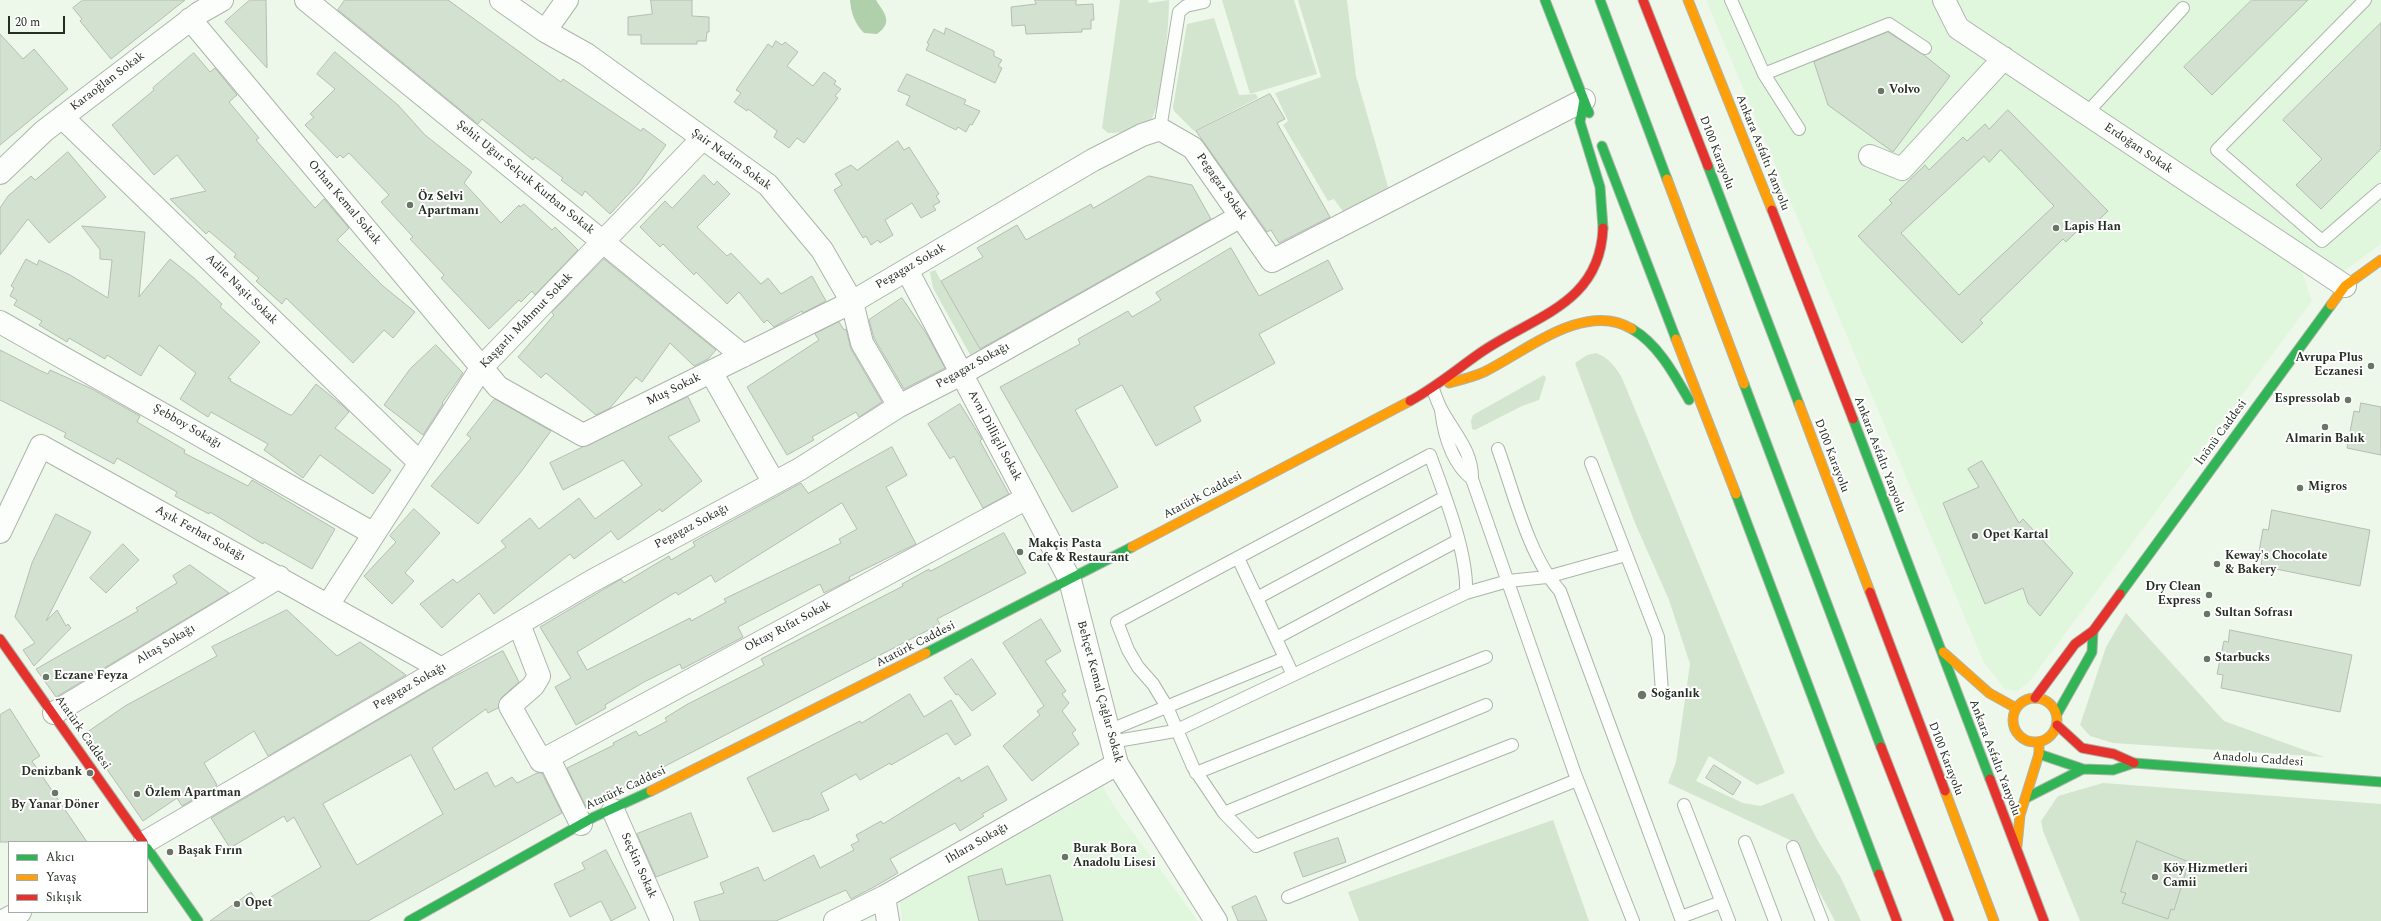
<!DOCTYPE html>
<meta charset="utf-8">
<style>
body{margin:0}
#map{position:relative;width:2381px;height:921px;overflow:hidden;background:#edf8eb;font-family:Spectral,serif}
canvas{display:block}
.legend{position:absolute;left:8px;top:841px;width:140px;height:72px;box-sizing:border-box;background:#fff;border:1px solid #a7aba7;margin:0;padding:5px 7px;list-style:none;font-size:12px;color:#242e22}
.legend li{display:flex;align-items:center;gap:8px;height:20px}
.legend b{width:20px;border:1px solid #a7aba7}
.scale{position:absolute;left:8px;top:16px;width:57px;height:18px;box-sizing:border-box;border:2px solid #242e22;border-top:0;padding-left:5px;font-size:12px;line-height:14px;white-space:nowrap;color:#242e22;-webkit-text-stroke:3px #fff;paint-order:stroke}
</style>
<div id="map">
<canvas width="2381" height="921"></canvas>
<ul class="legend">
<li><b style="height:5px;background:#30b455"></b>Akıcı</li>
<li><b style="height:5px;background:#ff9f0a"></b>Yavaş</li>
<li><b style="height:5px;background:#e5322d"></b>Sıkışık</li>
</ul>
<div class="scale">20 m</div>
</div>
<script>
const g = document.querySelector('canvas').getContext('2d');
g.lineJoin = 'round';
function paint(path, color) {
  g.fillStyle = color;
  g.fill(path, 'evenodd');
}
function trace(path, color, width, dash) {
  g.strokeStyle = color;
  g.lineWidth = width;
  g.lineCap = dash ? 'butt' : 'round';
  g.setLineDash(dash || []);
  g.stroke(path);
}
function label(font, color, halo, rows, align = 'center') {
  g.font = font + ' Spectral,serif';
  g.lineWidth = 4;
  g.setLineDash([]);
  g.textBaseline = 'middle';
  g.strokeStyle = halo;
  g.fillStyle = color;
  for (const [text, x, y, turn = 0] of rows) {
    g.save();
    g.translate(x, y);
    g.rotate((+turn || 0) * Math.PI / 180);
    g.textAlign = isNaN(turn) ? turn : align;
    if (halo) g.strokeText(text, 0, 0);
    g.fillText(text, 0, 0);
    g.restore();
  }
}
const built = new Path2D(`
 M 1706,0 L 1932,0 L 1949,34 L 2301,269 L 2312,301 L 2030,681 L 2018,691 L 2005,689 L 1984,663 Z
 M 1950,0 L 2381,0 L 2381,244 L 2335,278 L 1962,24 Z
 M 1103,787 L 1118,812 L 1198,921 L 902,921 L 900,902 Z`);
const green = new Path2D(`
 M 1120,0 L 1148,0 L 1149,3 L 1169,0 C 1169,24 1163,104 1150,122 C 1142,131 1119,133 1108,133 L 1102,128 Z
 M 1222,0 L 1294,0 L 1317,74 L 1250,94 Z
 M 1298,0 L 1347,0 L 1356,76 L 1389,190 L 1344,213 L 1334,199 L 1328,201 L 1283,125 L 1288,121 L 1275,93 L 1321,77 Z
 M 1214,18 L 1239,95 L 1256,94 L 1258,98 L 1194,131 L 1174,111 L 1173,107 L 1187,24 Z
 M 935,270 L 984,357 L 973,360 L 933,288 L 930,272 Z
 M 1596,353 C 1609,358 1615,366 1622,378 L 1785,773 L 1757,785 L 1709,756 L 1696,781 L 1743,803 L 1761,806 L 1793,793 L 1818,841 L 1841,878 L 1861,921 L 1835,921 L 1792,841 L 1668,783 L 1676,762 L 1690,664 L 1669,600 L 1635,523 L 1575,363 L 1587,355 Z
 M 1544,375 L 1546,378 L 1539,400 L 1522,406 L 1475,430 L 1472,429 L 1471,421 L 1473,415 Z
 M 2126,613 L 2224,721 L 2324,757 L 2113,743 L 2090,736 L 2080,725 L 2106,647 Z
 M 2103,783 L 2381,804 L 2381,921 L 2080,921 L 2043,831 L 2041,821 L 2058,796 Z
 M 1553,820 L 1589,921 L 1359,921 L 1348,892 Z`);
const water = new Path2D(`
 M 850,0 L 876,0 C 884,13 894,22 877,34 L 864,33 C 855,24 851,13 850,0 Z`);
const building = new Path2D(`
 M 83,0 L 185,0 L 111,59 L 80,21 L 82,19 L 73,8 Z
 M 250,0 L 266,0 L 267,68 L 225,22 Z
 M 345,0 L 448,0 L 561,82 L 563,79 L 641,131 L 643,128 L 666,145 L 638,184 L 610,214 L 585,191 L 582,196 L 561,180 L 563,178 L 535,157 L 533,160 L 482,119 L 478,124 L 338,10 Z
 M 651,0 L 692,0 L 692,16 L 709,17 L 709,32 L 707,32 L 706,41 L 697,41 L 697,44 L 641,44 L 641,35 L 628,35 L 628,17 L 652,14 Z
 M 1035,0 L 1076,0 L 1076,5 L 1093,4 L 1094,20 L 1091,20 L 1091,29 L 1082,29 L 1082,32 L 1026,34 L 1025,25 L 1012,26 L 1011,7 L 1036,4 Z
 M 2252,0 L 2308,0 L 2212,95 L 2184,67 Z
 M 2381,23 L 2381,149 L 2321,209 L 2296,185 L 2322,159 L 2283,120 Z
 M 946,28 L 994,51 L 994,56 L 1002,60 L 998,66 L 1002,68 L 995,83 L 926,50 L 929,44 L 927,43 L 934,29 L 944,34 Z
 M 1888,32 L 1924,55 L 1950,76 L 1893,152 L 1828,105 L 1814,62 Z
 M 0,34 L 23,59 L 34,49 L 68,89 L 0,145 Z
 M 776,41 L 782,45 L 785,42 L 798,52 L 787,66 L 813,86 L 824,72 L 836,81 L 834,84 L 841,89 L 835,96 L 838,98 L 804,143 L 797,138 L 789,148 L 774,137 L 777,131 L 748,109 L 747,111 L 734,102 L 741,93 L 736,90 L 768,44 L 772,47 Z
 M 335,52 L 398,105 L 425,135 L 472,172 L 464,183 L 501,223 L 519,205 L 520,207 L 524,204 L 552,230 L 555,227 L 578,250 L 535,295 L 532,291 L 521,302 L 519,300 L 489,329 L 441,278 L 444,275 L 410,239 L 413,237 L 381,202 L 389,195 L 349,153 L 343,158 L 340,155 L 337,158 L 305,125 L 314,117 L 310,114 L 335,89 L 317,74 Z
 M 194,53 L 210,72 L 215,68 L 237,95 L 229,102 L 259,138 L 256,140 L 315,208 L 324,199 L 349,228 L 337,240 L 383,286 L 415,312 L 393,338 L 384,330 L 353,363 L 286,298 L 282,304 L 256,281 L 259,278 L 234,257 L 236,254 L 209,231 L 206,234 L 170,199 L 206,191 L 177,155 L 154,175 L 112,125 L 154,90 L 153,88 Z
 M 907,74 L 966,100 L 964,104 L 980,111 L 972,125 L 970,124 L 966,132 L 958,127 L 956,130 L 906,105 L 910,96 L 898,91 Z
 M 1270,94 L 1285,119 L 1277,123 L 1330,217 L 1279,243 L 1271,230 L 1267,232 L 1196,131 Z
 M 2008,110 L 2108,211 L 2088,230 L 2083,225 L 2066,242 L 2063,239 L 1980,320 L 1983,323 L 1962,343 L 1858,236 L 1892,203 L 1889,200 L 1925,165 L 1929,170 L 1963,137 L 1967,141 L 1985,124 L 1989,129 ZM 2001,150 L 2054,206 L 1959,295 L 1901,233 L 1984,156 L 1989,162 Z
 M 898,141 L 904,150 L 909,147 L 939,194 L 936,196 L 940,202 L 933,206 L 936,210 L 921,218 L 912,203 L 885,220 L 893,235 L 880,243 L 878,240 L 871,245 L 866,236 L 863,238 L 834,190 L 842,185 L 835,174 L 851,165 L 857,170 Z
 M 68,152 L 106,197 L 49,243 L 28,219 L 0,255 L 0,208 L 8,196 L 31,176 L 35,180 Z
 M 704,175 L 714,185 L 717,181 L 730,194 L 697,227 L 727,256 L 731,253 L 761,284 L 768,278 L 781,294 L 812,276 L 826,301 L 803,313 L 802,311 L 774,327 L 767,320 L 764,323 L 739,292 L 727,304 L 696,272 L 694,275 L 663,244 L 660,247 L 640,227 L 665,201 L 672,208 Z
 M 1149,176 L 1192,185 L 1211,219 L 980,349 L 941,281 L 983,257 L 977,248 L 1017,225 L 1026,240 L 1091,204 L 1093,208 Z
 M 82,226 L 145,232 L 139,297 L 170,259 L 194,278 L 222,304 L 220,307 L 260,342 L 228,378 L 231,379 L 230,381 L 290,415 L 292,415 L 316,384 L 342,405 L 349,412 L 335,428 L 391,470 L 373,494 L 320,455 L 303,478 L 264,450 L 268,444 L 211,412 L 208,417 L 180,399 L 196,373 L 159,345 L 141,376 L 107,355 L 105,359 L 69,338 L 67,342 L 39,325 L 42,321 L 14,305 L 17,300 L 10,296 L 14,288 L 11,286 L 26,259 L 37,265 L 39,260 L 70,275 L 108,298 L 112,260 L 100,259 L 100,250 Z
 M 1231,248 L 1259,296 L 1328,260 L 1343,289 L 1259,334 L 1275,363 L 1194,407 L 1201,421 L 1156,446 L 1122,385 L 1075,410 L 1118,487 L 1072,512 L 1000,387 L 1080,344 L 1078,339 L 1128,311 L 1132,317 L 1161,300 L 1156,293 Z
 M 604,259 L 716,350 L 708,359 L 694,366 L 670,343 L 642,382 L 636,377 L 610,408 L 596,415 L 546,373 L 541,378 L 518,357 L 554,315 L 552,313 Z
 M 902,298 L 926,333 L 945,368 L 904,389 L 874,338 L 869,320 Z
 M 839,322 L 844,330 L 846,329 L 851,349 L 882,402 L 859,417 L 856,412 L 812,437 L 814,440 L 787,455 L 747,387 L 819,340 L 815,334 Z
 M 436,345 L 463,373 L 442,403 L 443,404 L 423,435 L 384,405 L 410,369 Z
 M 0,350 L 41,371 L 48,374 L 50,370 L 90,388 L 140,416 L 137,422 L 185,450 L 184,453 L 248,486 L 252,480 L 335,529 L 312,569 L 264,542 L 263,544 L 210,512 L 209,514 L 175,496 L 177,492 L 117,458 L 114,464 L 64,437 L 66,433 L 0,400 Z
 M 688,397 L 700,421 L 668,437 L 702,481 L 662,512 L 660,509 L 618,540 L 611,531 L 574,559 L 570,554 L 494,614 L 479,593 L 442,628 L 420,604 L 453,579 L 457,583 L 506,547 L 501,541 L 530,518 L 539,529 L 579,498 L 595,519 L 642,485 L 623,460 L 563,490 L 550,463 Z
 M 495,399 L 551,431 L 520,473 L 478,524 L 431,486 L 471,438 L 467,435 Z
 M 2361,403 L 2381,407 L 2381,455 L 2347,448 L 2354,411 L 2359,412 Z
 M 960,404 L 980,436 L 982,439 L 980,441 L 1009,494 L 983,508 L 954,456 L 950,459 L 928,424 Z
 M 892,447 L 907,475 L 886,487 L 916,544 L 849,577 L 850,580 L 824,593 L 820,584 L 738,627 L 743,637 L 682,669 L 680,664 L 644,682 L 605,705 L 606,708 L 576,725 L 555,687 L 571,678 L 540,627 L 621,579 L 624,583 L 669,556 L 671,560 L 695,546 L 693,542 L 801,483 L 808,493 ZM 842,503 L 857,529 L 839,539 L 841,543 L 724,599 L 726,602 L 691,621 L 690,618 L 587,670 L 577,652 L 676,592 L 678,595 L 711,575 L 715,582 Z
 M 1982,461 L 2019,523 L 2023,519 L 2073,573 L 2040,616 L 2028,603 L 2023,588 L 1985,604 L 1943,503 L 1979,487 L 1968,469 Z
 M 414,509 L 440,533 L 405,573 L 414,581 L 392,604 L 364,576 L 396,542 L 390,536 Z
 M 2272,510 L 2370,530 L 2360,586 L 2261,566 L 2263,553 L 2259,552 L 2263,529 L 2268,530 Z
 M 56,514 L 91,532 L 46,621 L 57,610 L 66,626 L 68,624 L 71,628 L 34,666 L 23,650 L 35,643 L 15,617 L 32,563 Z
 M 1004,533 L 1026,573 L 937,619 L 940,624 L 586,807 L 567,768 L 614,745 L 613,743 L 636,731 L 639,736 L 667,721 L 665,718 L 686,705 L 764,665 L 761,659 L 903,586 L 902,584 L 929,569 L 930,571 Z
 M 123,544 L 139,560 L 106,593 L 90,578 Z
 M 190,565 L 229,593 L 56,697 L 36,669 L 138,611 L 136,608 L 177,583 L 173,576 Z
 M 287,610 L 337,656 L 360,642 L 406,675 L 268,756 L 254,731 L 204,763 L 217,785 L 182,806 L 177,798 L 143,821 L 83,735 L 125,706 L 217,656 L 212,647 Z
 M 1041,619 L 1061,651 L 1045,661 L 1066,691 L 1062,694 L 1069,703 L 1062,711 L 1076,730 L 1072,733 L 1079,744 L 1032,781 L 1003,746 L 1040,715 L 1037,711 L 1044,706 L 1003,643 Z
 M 2230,630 L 2352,655 L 2340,712 L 2221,688 L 2223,675 L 2217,674 L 2224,641 L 2228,642 Z
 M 503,651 L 519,682 L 502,697 L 498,708 L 488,713 L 486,709 L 432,748 L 455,790 L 487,772 L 495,787 L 512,777 L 517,783 L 537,773 L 542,773 L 562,813 L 368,921 L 210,921 L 251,892 L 259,904 L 321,867 L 294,817 L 287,822 L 284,816 L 230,848 L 211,818 L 438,685 ZM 411,755 L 443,814 L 357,865 L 323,804 Z
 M 972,659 L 996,694 L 972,711 L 958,694 L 956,695 L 944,678 Z
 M 910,694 L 924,717 L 951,700 L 971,735 L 955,745 L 947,733 L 891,765 L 890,763 L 860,780 L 856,774 L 821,793 L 829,810 L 807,820 L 807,819 L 773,832 L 747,778 L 860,721 L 861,723 Z
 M 10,709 L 40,756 L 32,761 L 87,842 L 0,842 L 0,715 Z
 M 1714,765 L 1741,782 L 1733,795 L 1706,778 Z
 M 988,766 L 1007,800 L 982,814 L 984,816 L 960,831 L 955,823 L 890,859 L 898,873 L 874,887 L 851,899 L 846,890 L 776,921 L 700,921 L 694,902 L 724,893 L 720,883 L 758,867 L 764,881 L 814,855 L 820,868 L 854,850 L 851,845 L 859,841 L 856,835 L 881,821 L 883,824 L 959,777 L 961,781 Z
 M 691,813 L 708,857 L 656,877 L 637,834 Z
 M 1338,838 L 1346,862 L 1303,877 L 1294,853 Z
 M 2137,841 L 2189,862 L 2174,910 L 2171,909 L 2168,919 L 2122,903 L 2126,893 L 2121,892 Z
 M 606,850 L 636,908 L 611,921 L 601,901 L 570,917 L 554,884 L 585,869 L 582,863 Z
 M 1002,869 L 1006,885 L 1050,875 L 1063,921 L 979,921 L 968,877 Z
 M 1256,896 L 1267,921 L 1238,921 L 1232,907 Z`);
const lane = new Path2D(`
 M 1731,0 L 1764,74 L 1889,24 L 1925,48
 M 2365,0 L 2217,150 L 2322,241 L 2381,190
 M 1764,74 L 1799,129
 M 2086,114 L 2183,8
 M 1160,129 L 1179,12 L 1186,6 L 1204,2
 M 1433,389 C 1435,395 1438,403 1441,409 C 1453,432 1473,451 1472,479 L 1575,774 L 1633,921
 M 1441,410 C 1444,435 1452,463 1472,479
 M 1498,449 C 1514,493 1529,557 1560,591 L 1682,921
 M 1591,463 L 1658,637 L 1662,692
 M 1238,558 L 1293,675
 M 1466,593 C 1468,553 1444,494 1430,455 L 1117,622 L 1128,650 L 1138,667 L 1153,684 L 1167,707 L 1193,767 L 1224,813 L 1256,846 L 1512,745
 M 1257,598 L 1445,497
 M 1276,638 L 1457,541
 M 1108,731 L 1285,658
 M 1111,742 L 1175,731 L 1466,593 L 1508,581 L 1547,577 L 1626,555
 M 1196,773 L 1486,657
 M 1684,805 L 1729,921
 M 1224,813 L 1486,705
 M 1745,842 L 1775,921
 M 1793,847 L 1822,921
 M 1288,897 L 1577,780
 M 1681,917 L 1721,902`);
const street = new Path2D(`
 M 306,0 L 743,356
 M 501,0 L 545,31 L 586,54 L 768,185 L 822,250 L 852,302 L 862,343 L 899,406
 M 1944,0 L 1958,28 L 2345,286
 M 190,19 L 498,387 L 583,435 L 852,302 L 1093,160 L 1142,135 L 1160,129 L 1193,148 L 1272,261 L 1584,100
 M 545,31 L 567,0
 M 62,117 L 420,463
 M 1870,156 L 1902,169 L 2004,58
 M 0,173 L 44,131 L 199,13 L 222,0
 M 907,270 L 1070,580 L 1117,764 L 1216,921
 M 0,322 L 374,534
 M 711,372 L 774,483
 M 0,532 L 41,446 L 442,669
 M 328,605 L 482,367 L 702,139
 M 519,624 L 539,676 L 533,686 L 510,706 L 541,761 L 1027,498
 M 54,713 L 279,577
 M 548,757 L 581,824
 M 613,810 L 662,921
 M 145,842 L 592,581 L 800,469 L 899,406 L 961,374 L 1241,216
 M 884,897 L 888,921
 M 3,921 L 20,912
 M 835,921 L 884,897 L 1117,764`);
const fast = new Path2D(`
 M 1545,0 L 1589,113
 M 1600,0 L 1667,179
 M 1584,100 L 1580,122 L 1600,187 L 1603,228
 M 1602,146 L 1676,339
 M 1708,166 L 1799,404
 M 1632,329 C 1658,344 1674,374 1689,400
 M 1744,384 L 1881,747
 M 1853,419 L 1990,779
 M 1736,494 L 1879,874
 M 2120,594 L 2331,305
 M 926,653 L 1132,547
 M 2057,714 L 2092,652 L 2093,631
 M 2039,754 L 2083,769
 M 2026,798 L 2083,769 L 2113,770 L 2134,763 L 2381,782
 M 147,848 L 198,921
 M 409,921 L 594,817 L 651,791`);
const slow = new Path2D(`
 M 1688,0 L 1772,210
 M 1667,179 L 1744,384
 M 2331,305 L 2345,286 L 2381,260
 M 1676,339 L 1736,494
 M 1449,383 C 1461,380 1473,377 1484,372 C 1525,352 1585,300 1632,329
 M 1799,404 L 1870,592
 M 1132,547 L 1410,401
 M 1943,652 L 1989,693 L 2016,708
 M2013 720a22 22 0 1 1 44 0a22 22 0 1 1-44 0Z
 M 651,791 L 926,653
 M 1945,791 L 1994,921
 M 2017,846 L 2020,815 L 2039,754 L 2039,743`);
const jam = new Path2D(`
 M 1643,0 L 1708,166
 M 1772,210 L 1853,419
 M 1410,401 C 1436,387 1457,369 1480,353 C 1533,316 1600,305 1603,228
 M 1870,592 L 1945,791
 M 0,639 L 143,842
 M 2035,698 L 2075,644 L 2093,631 L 2120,594
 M 2057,725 L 2082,748 L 2114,754 L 2134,763
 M 1881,747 L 1949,921
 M 1990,779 L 2044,921
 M 1879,874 L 1897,921`);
const markers = [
 [1881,91,4,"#6a7568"],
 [410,205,4,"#6a7568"],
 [2056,228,4,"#6a7568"],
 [2371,366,4,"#6a7568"],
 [2348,400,4,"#6a7568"],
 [2325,427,4,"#6a7568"],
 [2300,488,4,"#6a7568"],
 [1975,536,4,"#6a7568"],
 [1020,552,4,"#6a7568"],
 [2217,564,4,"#6a7568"],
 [2209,595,4,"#6a7568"],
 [2207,614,4,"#6a7568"],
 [2207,659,4,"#6a7568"],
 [46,677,4,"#6a7568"],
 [1642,695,5,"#6a7568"],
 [90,773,4,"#6a7568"],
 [55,793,4,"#6a7568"],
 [137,794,4,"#6a7568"],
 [170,852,4,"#6a7568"],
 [1065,857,4,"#6a7568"],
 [2155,877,4,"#6a7568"],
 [237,904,4,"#6a7568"]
];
const streetNames = [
 ["Karaoğlan Sokak",108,82,-37],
 ["Erdoğan Sokak",2138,149,34],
 ["D100 Karayolu",1716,153,69],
 ["Ankara Asfaltı Yanyolu",1762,153,68],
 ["Şair Nedim Sokak",731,160,36],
 ["Şehit Uğur Selçuk Kurban Sokak",525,178,39],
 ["Pegagaz Sokak",1221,187,55],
 ["Orhan Kemal Sokak",344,203,50],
 ["Pegagaz Sokak",911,267,-30],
 ["Adile Naşit Sokak",241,290,44],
 ["Kaşgarlı Mahmut Sokak",527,321,-46],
 ["Pegagaz Sokağı",973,366,-29],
 ["Muş Sokak",674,390,-26],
 ["Şebboy Sokağı",187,427,30],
 ["İnönü Caddesi",2222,433,-54],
 ["Avni Dilligil Sokak",994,436,62],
 ["Ankara Asfaltı Yanyolu",1879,455,69],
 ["D100 Karayolu",1831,456,69],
 ["Atatürk Caddesi",1203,496,-28],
 ["Pegagaz Sokağı",692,527,-28],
 ["Aşık Ferhat Sokağı",200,534,29],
 ["Oktay Rıfat Sokak",788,627,-28],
 ["Altaş Sokağı",166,645,-31],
 ["Atatürk Caddesi",916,645,-27],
 ["Pegagaz Sokağı",410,687,-30],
 ["Behçet Kemal Çağlar Sokak",1099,692,75],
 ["Atatürk Caddesi",82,733,55],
 ["Ankara Asfaltı Yanyolu",1994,758,69],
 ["D100 Karayolu",1945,759,69],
 ["Anadolu Caddesi",2258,760,4],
 ["Atatürk Caddesi",626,789,-25],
 ["Ihlara Sokağı",977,844,-30],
 ["Seçkin Sokak",638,866,66]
];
const poiNames = [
 ["Volvo",1889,91],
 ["Öz Selvi",418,198],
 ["Apartmanı",418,212],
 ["Lapis Han",2064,228],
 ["Avrupa Plus",2363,359,"right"],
 ["Eczanesi",2363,373,"right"],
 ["Espressolab",2340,400,"right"],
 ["Almarin Balık",2325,440,"center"],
 ["Migros",2308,488],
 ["Opet Kartal",1983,536],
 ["Makçis Pasta",1028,545],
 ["Cafe & Restaurant",1028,559],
 ["Keway's Chocolate",2225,557],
 ["& Bakery",2225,571],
 ["Dry Clean",2201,588,"right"],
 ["Express",2201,602,"right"],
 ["Sultan Sofrası",2215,614],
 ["Starbucks",2215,659],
 ["Eczane Feyza",54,677],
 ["Soğanlık",1651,695],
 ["Denizbank",82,773,"right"],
 ["Özlem Apartman",145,794],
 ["By Yanar Döner",55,806,"center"],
 ["Burak Bora",1073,850],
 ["Anadolu Lisesi",1073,864],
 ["Başak Fırın",178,852],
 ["Köy Hizmetleri",2163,870],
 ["Camii",2163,884],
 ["Opet",245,904]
];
paint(built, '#e0f7dd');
paint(green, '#d3e5cf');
paint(water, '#b0cfab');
paint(building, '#d3e1d1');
trace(building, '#b4bdb2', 1);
trace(lane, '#acb5aa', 14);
trace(street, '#acb5aa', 24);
trace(fast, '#acb5aa', 11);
trace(slow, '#acb5aa', 11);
trace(jam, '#acb5aa', 11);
trace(lane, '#fcfefc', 12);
trace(street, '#fcfefc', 22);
trace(fast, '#30b455', 9);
trace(slow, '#ff9f0a', 9);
trace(jam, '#e5322d', 9);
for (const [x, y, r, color] of markers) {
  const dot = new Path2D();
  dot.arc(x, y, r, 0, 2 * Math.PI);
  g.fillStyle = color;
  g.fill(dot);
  trace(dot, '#fff', 1.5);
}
label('12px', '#242e22', '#fff', streetNames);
label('bold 12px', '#242e22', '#fff', poiNames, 'left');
</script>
